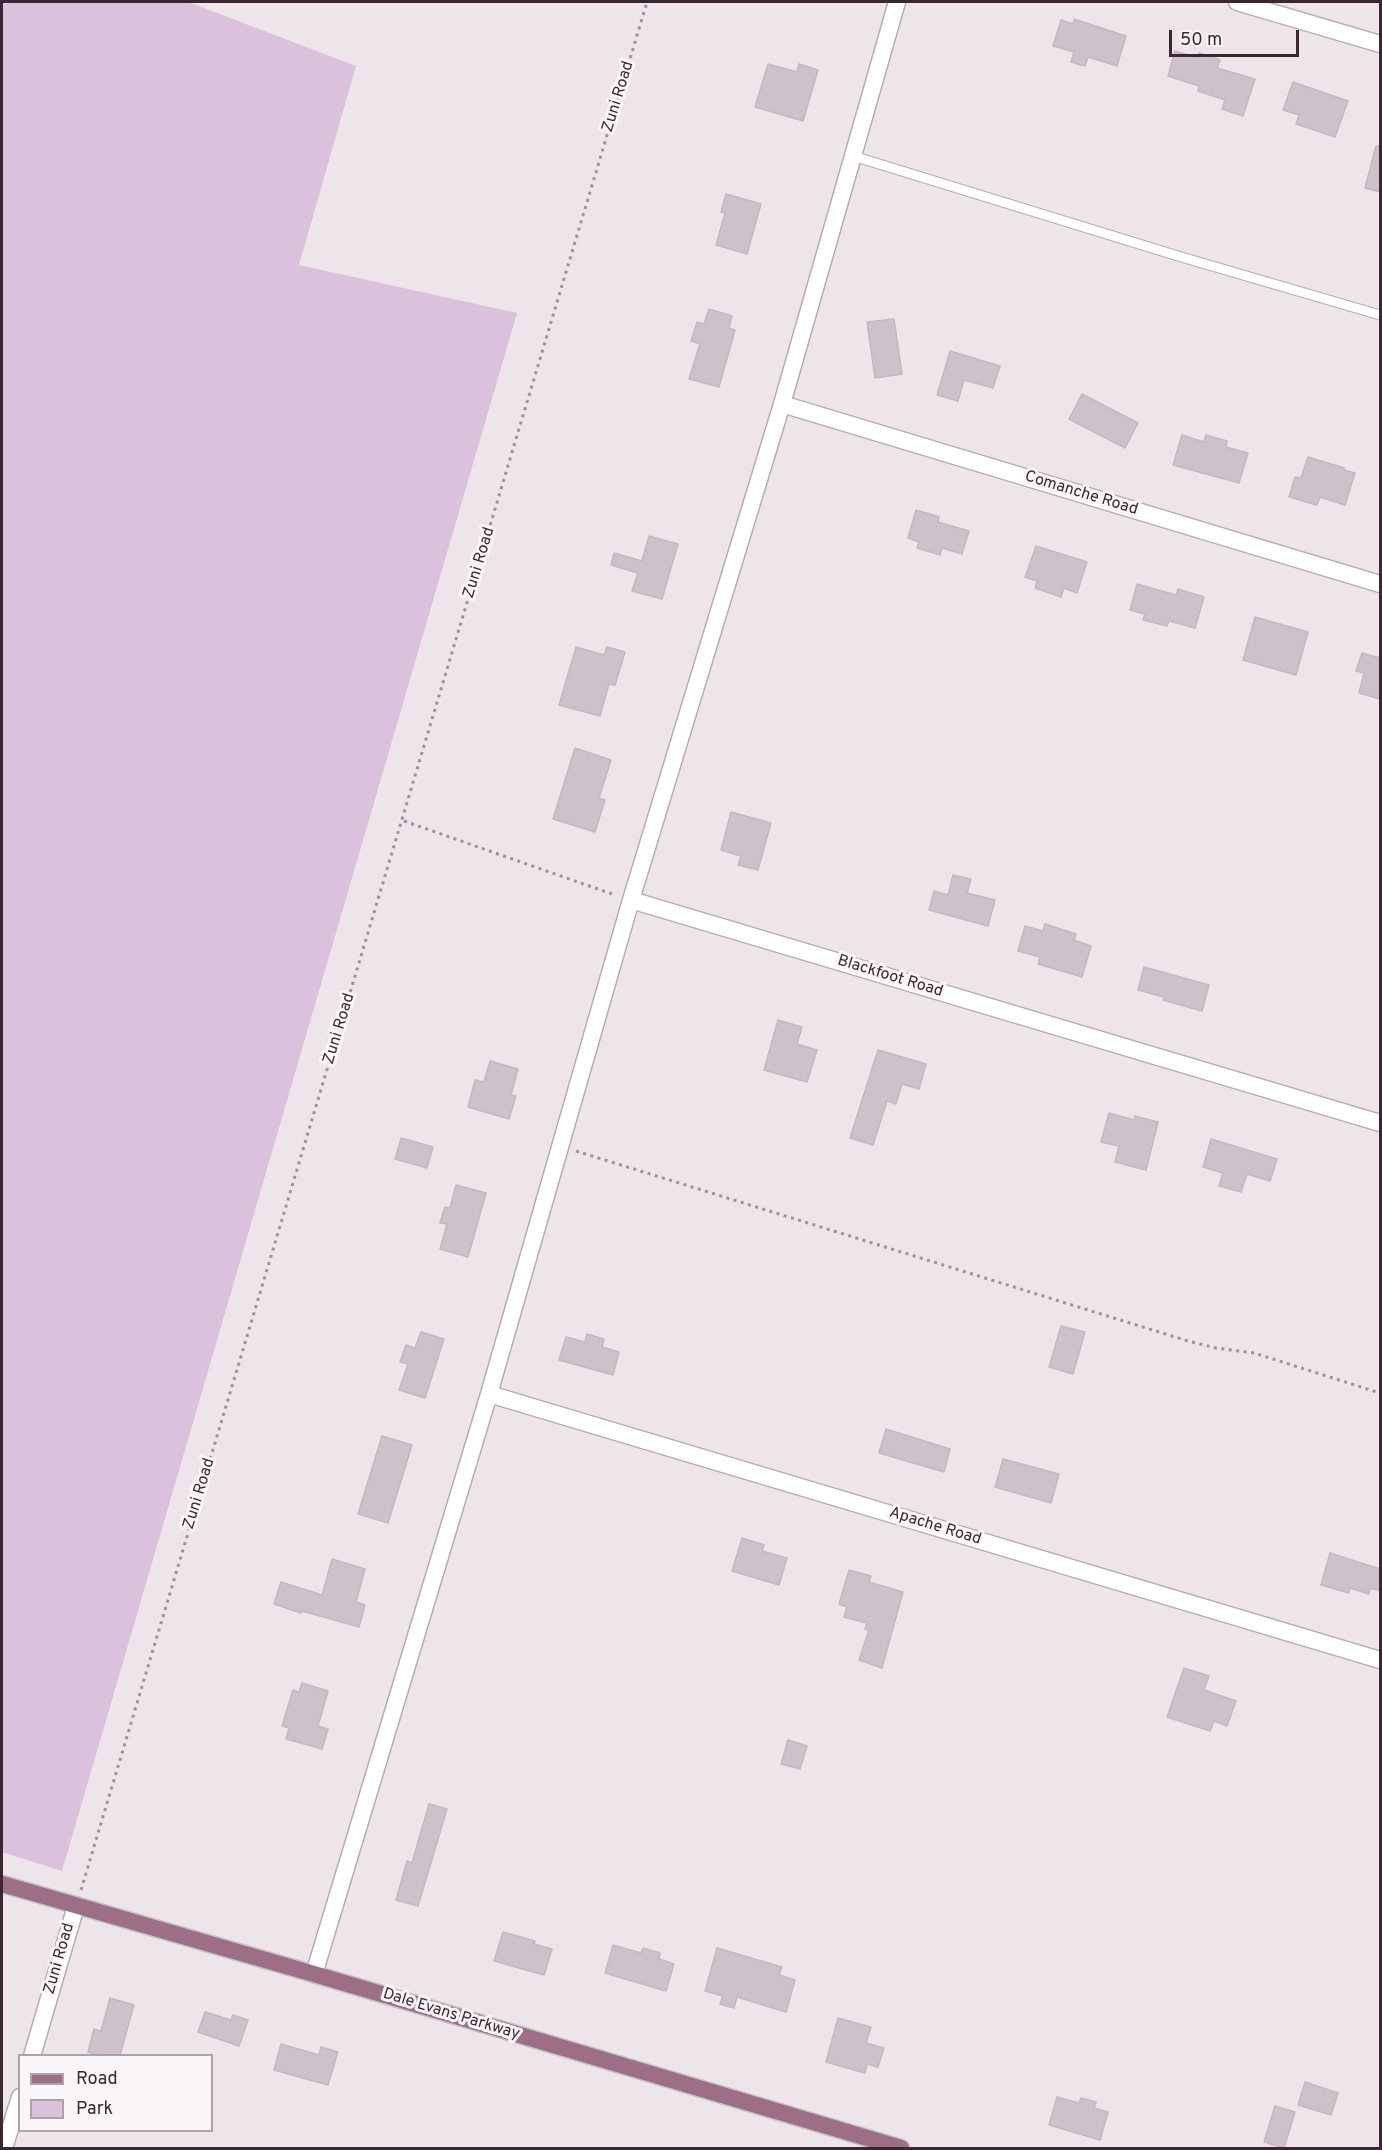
<!DOCTYPE html>
<style>
body{margin:0}
#map{position:relative;width:1382px;height:2150px;overflow:hidden;background:#ede5ea;font-family:Overpass,sans-serif}
canvas{display:block}
.frame{position:absolute;inset:0;border:3px solid #3c2632;pointer-events:none}
.legend{position:absolute;left:18px;top:2054px;width:195px;height:78px;box-sizing:border-box;background:#f9f5f8;border:2px solid #ada2a9;margin:0;padding:8px 10px;list-style:none;font-size:18px;color:#3c2632}
.legend li{display:flex;align-items:center;gap:12px;height:30px}
.legend b{width:30px;border:2px solid #ada2a9}
.scale{position:absolute;left:1169px;top:30px;width:130px;height:27px;box-sizing:border-box;border:3px solid #3c2632;border-top:0;padding-left:8px;font-size:18px;line-height:21px;white-space:nowrap;color:#3c2632;-webkit-text-stroke:4px #f9f5f8;paint-order:stroke}
</style>
<div id="map">
<canvas width="1382" height="2150"></canvas>
<div class="frame"></div>
<ul class="legend">
<li><b style="height:8px;background:#9c6f87"></b>Road</li>
<li><b style="height:16px;background:#dbc1db"></b>Park</li>
</ul>
<div class="scale">50 m</div>
</div>
<script>
const g = document.querySelector('canvas').getContext('2d');
g.lineJoin = 'round';
function paint(path, color) {
  g.fillStyle = color;
  g.fill(path, 'evenodd');
}
function trace(path, color, width, dash) {
  g.strokeStyle = color;
  g.lineWidth = width;
  g.lineCap = dash ? 'butt' : 'round';
  g.setLineDash(dash || []);
  g.stroke(path);
}
function label(font, color, halo, rows, align = 'center') {
  g.font = font + ' Overpass,sans-serif';
  g.lineWidth = 6;
  g.setLineDash([]);
  g.textBaseline = 'middle';
  g.strokeStyle = halo;
  g.fillStyle = color;
  for (const [text, x, y, turn = 0] of rows) {
    g.save();
    g.translate(x, y);
    g.rotate((+turn || 0) * Math.PI / 180);
    g.textAlign = isNaN(turn) ? turn : align;
    if (halo) g.strokeText(text, 0, 0);
    g.fillText(text, 0, 0);
    g.restore();
  }
}
const green = new Path2D(`
 M 2,2 L 188,2 L 356,66 L 299,265 L 517,313 L 62,1871 L 2,1852 Z`);
const building = new Path2D(`
 M 1074,19 L 1126,36 L 1117,66 L 1088,57 L 1085,66 L 1071,62 L 1074,52 L 1053,46 L 1061,20 L 1073,24 Z
 M 1175,51 L 1198,58 L 1199,53 L 1220,60 L 1217,68 L 1255,79 L 1243,116 L 1222,109 L 1225,100 L 1198,91 L 1199,86 L 1168,76 Z
 M 768,64 L 797,72 L 799,64 L 818,70 L 803,121 L 755,107 Z
 M 1293,82 L 1348,101 L 1335,137 L 1296,124 L 1299,115 L 1283,110 Z
 M 1376,146 L 1380,147 L 1380,192 L 1365,188 Z
 M 726,194 L 761,204 L 747,254 L 716,245 L 725,213 L 721,212 Z
 M 709,309 L 732,316 L 729,328 L 735,330 L 719,387 L 689,379 L 700,344 L 691,341 L 697,322 L 704,324 Z
 M 894,319 L 902,374 L 875,378 L 867,322 Z
 M 950,351 L 1000,366 L 993,388 L 964,380 L 958,401 L 937,395 Z
 M 1082,394 L 1138,423 L 1125,448 L 1069,419 Z
 M 1182,435 L 1204,442 L 1206,435 L 1227,441 L 1226,447 L 1248,453 L 1239,483 L 1173,465 Z
 M 1308,457 L 1344,468 L 1344,470 L 1355,473 L 1345,505 L 1320,497 L 1317,505 L 1289,497 L 1295,477 L 1301,478 Z
 M 916,510 L 939,517 L 938,522 L 969,531 L 962,554 L 942,548 L 940,555 L 917,548 L 919,542 L 908,538 Z
 M 649,536 L 678,544 L 662,599 L 632,591 L 638,573 L 611,565 L 614,553 L 642,561 Z
 M 1036,546 L 1087,562 L 1077,593 L 1064,588 L 1061,597 L 1035,588 L 1037,581 L 1025,577 Z
 M 1137,584 L 1176,595 L 1178,589 L 1204,597 L 1195,628 L 1169,621 L 1167,626 L 1143,620 L 1145,614 L 1130,610 Z
 M 1255,617 L 1308,632 L 1296,675 L 1243,660 Z
 M 576,647 L 604,655 L 607,647 L 625,652 L 615,685 L 609,684 L 600,716 L 559,705 Z
 M 1362,653 L 1380,658 L 1380,699 L 1359,693 L 1364,673 L 1356,671 Z
 M 575,748 L 611,760 L 599,798 L 605,800 L 595,832 L 553,819 Z
 M 731,812 L 771,823 L 758,870 L 738,865 L 741,856 L 721,850 Z
 M 953,875 L 971,879 L 967,893 L 995,900 L 988,926 L 929,910 L 934,891 L 948,895 Z
 M 1045,924 L 1076,934 L 1074,940 L 1091,946 L 1082,977 L 1038,964 L 1040,957 L 1018,951 L 1025,926 L 1043,931 Z
 M 1144,967 L 1209,985 L 1202,1011 L 1163,1000 L 1164,997 L 1138,990 Z
 M 778,1020 L 802,1027 L 797,1044 L 817,1050 L 807,1082 L 764,1070 Z
 M 878,1050 L 926,1064 L 919,1089 L 902,1084 L 896,1104 L 887,1101 L 873,1145 L 850,1138 Z
 M 490,1061 L 518,1069 L 511,1095 L 516,1096 L 509,1119 L 468,1107 L 475,1080 L 484,1082 Z
 M 1109,1113 L 1134,1120 L 1135,1116 L 1158,1122 L 1146,1170 L 1115,1162 L 1119,1146 L 1101,1142 Z
 M 401,1138 L 433,1147 L 427,1168 L 395,1159 Z
 M 1211,1139 L 1277,1159 L 1270,1181 L 1247,1174 L 1241,1192 L 1219,1186 L 1223,1173 L 1203,1167 Z
 M 456,1185 L 486,1193 L 468,1257 L 440,1249 L 447,1224 L 440,1223 L 445,1207 L 450,1208 Z
 M 1061,1326 L 1085,1332 L 1073,1374 L 1049,1367 Z
 M 421,1332 L 444,1339 L 425,1398 L 399,1390 L 408,1364 L 400,1362 L 406,1345 L 415,1348 Z
 M 587,1334 L 604,1339 L 602,1347 L 619,1352 L 613,1375 L 559,1360 L 566,1337 L 585,1342 Z
 M 886,1429 L 950,1449 L 944,1472 L 879,1453 Z
 M 382,1436 L 412,1445 L 388,1523 L 358,1514 Z
 M 1003,1459 L 1059,1474 L 1051,1503 L 995,1487 Z
 M 742,1538 L 764,1545 L 762,1551 L 787,1558 L 779,1585 L 732,1571 Z
 M 1330,1553 L 1380,1569 L 1380,1591 L 1370,1588 L 1369,1594 L 1350,1588 L 1349,1593 L 1321,1585 Z
 M 332,1559 L 365,1569 L 356,1602 L 365,1605 L 359,1627 L 302,1611 L 301,1613 L 274,1604 L 281,1582 L 322,1595 Z
 M 849,1570 L 871,1576 L 869,1582 L 903,1592 L 882,1668 L 859,1660 L 869,1630 L 865,1629 L 867,1623 L 844,1617 L 847,1607 L 839,1604 Z
 M 1184,1668 L 1209,1676 L 1204,1690 L 1236,1701 L 1227,1726 L 1214,1721 L 1210,1731 L 1167,1717 Z
 M 302,1683 L 328,1691 L 318,1726 L 328,1729 L 322,1749 L 286,1739 L 289,1728 L 282,1726 L 293,1690 L 299,1692 Z
 M 788,1740 L 807,1746 L 800,1769 L 781,1764 Z
 M 429,1804 L 447,1809 L 418,1906 L 396,1900 L 407,1861 L 412,1863 Z
 M 503,1932 L 535,1941 L 534,1944 L 552,1949 L 544,1975 L 494,1961 Z
 M 613,1945 L 641,1953 L 643,1948 L 660,1953 L 659,1959 L 674,1964 L 666,1991 L 605,1973 Z
 M 717,1948 L 782,1967 L 779,1975 L 795,1980 L 786,2012 L 737,1997 L 734,2008 L 720,2004 L 723,1996 L 705,1991 Z
 M 110,1998 L 134,2005 L 120,2055 L 99,2055 L 88,2052 L 94,2029 L 101,2031 Z
 M 205,2012 L 231,2020 L 233,2015 L 248,2020 L 239,2046 L 198,2032 Z
 M 838,2018 L 871,2027 L 866,2043 L 884,2048 L 878,2067 L 867,2064 L 865,2073 L 826,2062 Z
 M 281,2044 L 319,2055 L 321,2047 L 338,2052 L 328,2085 L 274,2070 Z
 M 1305,2082 L 1338,2093 L 1331,2115 L 1298,2105 Z
 M 1057,2097 L 1079,2103 L 1081,2098 L 1096,2102 L 1094,2108 L 1108,2112 L 1100,2140 L 1049,2125 Z
 M 1275,2106 L 1295,2112 L 1284,2148 L 1264,2142 Z`);
const path = new Path2D(`
 M 404,821 L 615,895
 M 576,1151 L 1188,1341 L 1216,1348 L 1254,1353 L 1380,1393
 M 81,1890 L 647,2`);
const service = new Path2D(`
 M 853,156 L 1178,256 L 1380,315`);
const minor = new Path2D(`
 M 1237,2 L 1380,44
 M 782,404 L 1380,584
 M 631,900 L 1380,1123
 M 489,1394 L 1380,1660
 M 314,1974 L 489,1394 L 631,900 L 782,404 L 897,2
 M 32,2056 L 76,1906
 M 4,2148 L 20,2097`);
const primary = new Path2D(`
 M 2,1884 L 314,1974 L 901,2148`);
const streetNames = [
 ["Zuni Road",619,97,-73],
 ["Comanche Road",1081,494,17],
 ["Zuni Road",480,563,-73],
 ["Blackfoot Road",890,977,17],
 ["Zuni Road",340,1029,-73],
 ["Zuni Road",200,1494,-73],
 ["Apache Road",935,1527,17],
 ["Zuni Road",60,1959,-74],
 ["Dale Evans Parkway",451,2015,17]
];
paint(green, '#dbc1db');
paint(building, '#cdc2c9');
trace(building, '#c5b8c1', 1.5);
trace(service, '#b8acb3', 11);
trace(minor, '#b8acb3', 19);
trace(primary, '#c8c2c6', 19);
trace(path, '#ac8a9d', 3, [3, 4.5]);
trace(service, '#fff', 9);
trace(minor, '#fff', 16);
trace(primary, '#9c6f87', 16);
label('16px', '#3c2632', '#f9f5f8', streetNames);
</script>
